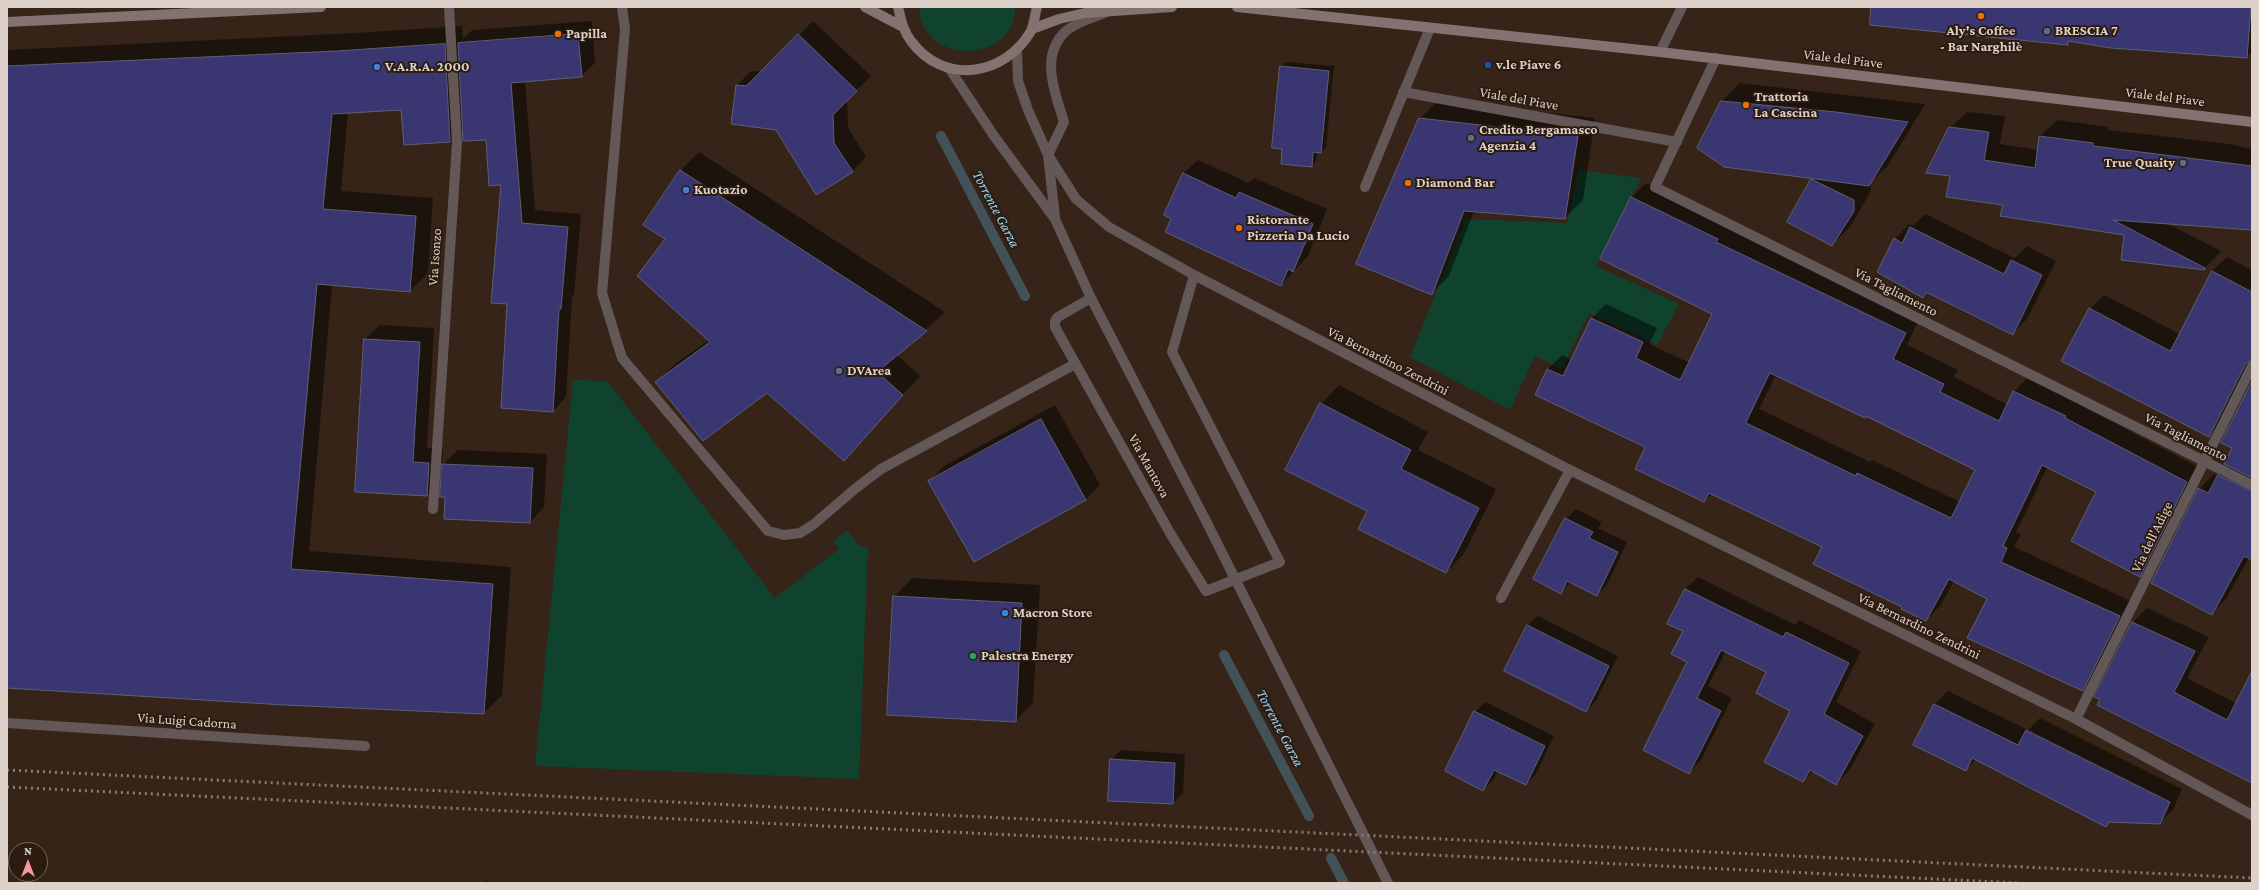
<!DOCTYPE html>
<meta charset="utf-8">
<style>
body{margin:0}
#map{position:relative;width:2259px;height:890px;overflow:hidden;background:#362419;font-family:"Crimson Pro",serif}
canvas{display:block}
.frame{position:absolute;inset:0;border:8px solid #ddd1ca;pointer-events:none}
.north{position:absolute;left:8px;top:842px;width:40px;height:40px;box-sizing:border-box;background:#2c1b0f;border:1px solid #73645a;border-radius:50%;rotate:0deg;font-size:11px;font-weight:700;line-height:16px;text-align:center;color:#ddd1ca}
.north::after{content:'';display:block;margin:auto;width:14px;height:18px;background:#f49aa5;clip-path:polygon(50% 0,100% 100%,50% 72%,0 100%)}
</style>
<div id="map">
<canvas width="2259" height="890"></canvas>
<div class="frame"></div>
<div class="north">N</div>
</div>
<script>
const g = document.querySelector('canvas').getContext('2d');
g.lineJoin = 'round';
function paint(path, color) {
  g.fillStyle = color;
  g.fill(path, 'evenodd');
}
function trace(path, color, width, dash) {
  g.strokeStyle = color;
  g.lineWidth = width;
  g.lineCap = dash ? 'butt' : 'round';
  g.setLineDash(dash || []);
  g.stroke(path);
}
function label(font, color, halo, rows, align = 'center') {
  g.font = font + ' "Crimson Pro",serif';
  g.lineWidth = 4;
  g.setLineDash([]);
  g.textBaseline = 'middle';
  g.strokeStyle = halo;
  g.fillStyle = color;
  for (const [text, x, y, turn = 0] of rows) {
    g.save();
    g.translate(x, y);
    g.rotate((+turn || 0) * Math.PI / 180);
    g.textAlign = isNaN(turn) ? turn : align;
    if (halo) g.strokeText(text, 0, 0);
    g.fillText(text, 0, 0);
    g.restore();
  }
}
const green = new Path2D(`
 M 919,7 L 1015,7 C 1015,65 921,66 919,7 Z
 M 1579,170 L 1641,178 L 1596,266 L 1679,304 L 1657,345 L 1589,313 L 1562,369 L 1535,356 L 1510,410 L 1410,357 L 1466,219 L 1567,223 Z
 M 573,380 L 607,381 L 775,598 L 839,549 L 833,542 L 847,530 L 860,547 L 868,547 L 859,779 L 535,766 Z`);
const shadow = new Path2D(`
 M 1919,7 L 2252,7 L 2252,52 L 2246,57 L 2070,41 L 2067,44 Z
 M 592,21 L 595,63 L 581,76 L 525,81 L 535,210 L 581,214 L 574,295 L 572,296 L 566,397 L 553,411 L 508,303 L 502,184 L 487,139 L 464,128 L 450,141 L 405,144 L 402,109 L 348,112 L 341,191 L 433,198 L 428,273 L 410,291 L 332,285 L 309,551 L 511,567 L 502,695 L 484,713 L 7,687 L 7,50 L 356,33 L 462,26 L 463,39 L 472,30 Z
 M 813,21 L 871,76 L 847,100 L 848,128 L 866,157 L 852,172 L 776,129 L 737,85 L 751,71 L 762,72 Z
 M 1286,62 L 1334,66 L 1326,147 L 1321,152 L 1317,152 L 1316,161 L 1312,166 L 1283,148 L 1281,66 Z
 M 1740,83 L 1925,104 L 1887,167 L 1871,182 L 1871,191 L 1850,227 L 1831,245 L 1788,221 L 1814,178 L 1722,101 Z
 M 1438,101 L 1595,118 L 1583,200 L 1565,218 L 1474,211 L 1449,276 L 1431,294 L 1419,119 Z
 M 1967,112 L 2005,116 L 2000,144 L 2039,150 L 2040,136 L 2057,120 L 2109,127 L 2108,130 L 2230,144 L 2252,149 L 2252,229 L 2166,223 L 2221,251 L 2204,269 L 2125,234 L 2004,204 L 1951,175 L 1950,128 Z
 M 699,152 L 945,312 L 897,355 L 920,376 L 844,460 L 767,392 L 657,382 L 675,364 L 709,340 L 667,239 L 644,224 L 681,170 Z
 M 1198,160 L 1249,183 L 1254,178 L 1327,209 L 1308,256 L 1281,285 L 1172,218 L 1183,174 Z
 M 1646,183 L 1919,319 L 1907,345 L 1958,370 L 1954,377 L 2008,405 L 2014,392 L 2028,377 L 2079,402 L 2078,404 L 2200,468 L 2154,561 L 2139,576 L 2097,492 L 2048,466 L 2016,532 L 2021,534 L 2014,547 L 2133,602 L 2097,676 L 2082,690 L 1988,599 L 1954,581 L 1940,606 L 1926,620 L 1903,607 L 1823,547 L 1712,494 L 1704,501 L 1647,447 L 1536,394 L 1548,369 L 1562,355 L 1572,360 L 1592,318 L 1606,304 L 1657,328 L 1649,344 L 1690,363 L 1714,313 L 1602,259 L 1632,197 ZM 1776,375 L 1866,415 L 1976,470 L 1960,502 L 1872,460 L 1870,462 L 1759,409 Z
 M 1925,214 L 2015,258 L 2027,246 L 2056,261 L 2027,319 L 2012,334 L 1927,292 L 1923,296 L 1895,239 L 1909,224 L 1913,226 Z
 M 2227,257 L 2252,270 L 2252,364 L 2224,421 L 2209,435 L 2090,309 L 2104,295 L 2180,334 L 2212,271 Z
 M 380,325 L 434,328 L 427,448 L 443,449 L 442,465 L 458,450 L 547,454 L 544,507 L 530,522 L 446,496 L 442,480 L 427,495 L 356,491 L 365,339 Z
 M 2252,383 L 2252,559 L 2249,558 L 2226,599 L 2212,614 L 2152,582 L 2199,489 L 2214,474 L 2218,476 L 2229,465 Z
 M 1339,385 L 1428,432 L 1418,450 L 1496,489 L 1464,554 L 1446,572 L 1369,511 L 1321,404 Z
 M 1055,405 L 1100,485 L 1086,499 L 930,481 L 944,466 Z
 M 1576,509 L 1602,522 L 1598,528 L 1627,542 L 1607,585 L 1597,594 L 1571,582 L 1560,592 L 1566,519 Z
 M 1698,577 L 1795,625 L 1799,620 L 1861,651 L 1836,702 L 1875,724 L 1849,771 L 1836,783 L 1813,771 L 1803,781 L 1791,710 L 1767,672 L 1726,651 L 1708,686 L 1732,698 L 1701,760 L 1689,773 L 1688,661 L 1684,631 L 1685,589 Z
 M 912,578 L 1040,585 L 1033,703 L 1015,721 L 894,597 Z
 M 2147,608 L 2209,637 L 2187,678 L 2237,704 L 2252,674 L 2252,782 L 2098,705 L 2133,622 Z
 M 1538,616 L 1618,656 L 1596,701 L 1586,711 L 1505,670 L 1528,625 Z
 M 1948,691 L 2028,730 L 2040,718 L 2182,789 L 2173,810 L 2159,823 L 2111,821 L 2106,826 L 1976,759 L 1966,770 L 1914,745 L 1935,704 Z
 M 1485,702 L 1554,736 L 1536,774 L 1526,784 L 1498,771 L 1493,780 L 1483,789 L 1475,712 Z
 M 1121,750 L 1185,754 L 1183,793 L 1173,803 L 1111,760 Z
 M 486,880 L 488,883 L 481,883 Z`);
const stream = new Path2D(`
 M 941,136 L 1025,296
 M 1224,655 L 1309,816
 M 1331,858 L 1344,883`);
const building = new Path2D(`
 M 1871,7 L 2251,7 L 2247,58 L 2111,48 L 2068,41 L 2068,45 L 1870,25 Z
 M 578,34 L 582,77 L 511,83 L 522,223 L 568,227 L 561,309 L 559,309 L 553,412 L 501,408 L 507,304 L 491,303 L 501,185 L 489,186 L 486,140 L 463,141 L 458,43 Z
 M 798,34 L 857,91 L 833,115 L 834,143 L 853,172 L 816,195 L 776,130 L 731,124 L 736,85 L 746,86 Z
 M 445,44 L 450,142 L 404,145 L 401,110 L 332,114 L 323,209 L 416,216 L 410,292 L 317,284 L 291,569 L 493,584 L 484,714 L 284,705 L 7,688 L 7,66 L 337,51 Z
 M 1280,66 L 1329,71 L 1321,153 L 1313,152 L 1312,167 L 1281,164 L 1282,149 L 1272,148 Z
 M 1721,101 L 1836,112 L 1908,122 L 1869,186 L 1724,167 L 1697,148 Z
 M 1419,118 L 1578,136 L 1565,219 L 1464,211 L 1432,295 L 1356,264 Z
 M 1949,127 L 1989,132 L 1984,160 L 2035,168 L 2039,136 L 2093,143 L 2093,146 L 2252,166 L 2252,230 L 2113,220 L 2205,268 L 2205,270 L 2121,260 L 2124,235 L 2000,216 L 2003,205 L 1946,197 L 1950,176 L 1926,173 Z
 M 680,170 L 927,331 L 877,372 L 903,395 L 844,461 L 767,393 L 703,441 L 655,382 L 710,342 L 637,276 L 665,239 L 643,225 Z
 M 1183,173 L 1236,198 L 1239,192 L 1313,224 L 1293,272 L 1288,269 L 1281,286 L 1165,232 L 1171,219 L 1164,215 Z
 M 1811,179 L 1854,200 L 1854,211 L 1832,246 L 1787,222 Z
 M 1631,197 L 1718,239 L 1716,242 L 1906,333 L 1893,359 L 1944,384 L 1940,392 L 1999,421 L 2013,391 L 2066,416 L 2065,418 L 2187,482 L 2140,577 L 2071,541 L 2096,492 L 2042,465 L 2003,546 L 2007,548 L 2001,562 L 2120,616 L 2083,691 L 1967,638 L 1987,599 L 1949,579 L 1926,621 L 1901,609 L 1902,607 L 1813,564 L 1822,547 L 1709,493 L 1704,502 L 1635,469 L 1645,447 L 1535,395 L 1547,369 L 1563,376 L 1591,318 L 1643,342 L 1636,358 L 1680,380 L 1712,314 L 1600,259 ZM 1770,373 L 1865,418 L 1866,416 L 1975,470 L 1951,518 L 1857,473 L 1856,476 L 1746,423 Z
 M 1910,227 L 2004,274 L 2011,260 L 2042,275 L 2013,335 L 1926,292 L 1923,298 L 1877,272 L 1894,238 L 1902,243 Z
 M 2212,271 L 2252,292 L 2252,360 L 2246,363 L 2209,437 L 2061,361 L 2089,308 L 2170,351 Z
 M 364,339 L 420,342 L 413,462 L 429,463 L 427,496 L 355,492 Z
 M 2252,381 L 2252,478 L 2224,464 L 2232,448 L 2221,443 Z
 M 1320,403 L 1411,450 L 1401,469 L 1479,508 L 1446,573 L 1358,529 L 1367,511 L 1285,470 Z
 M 1041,419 L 1086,500 L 974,562 L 928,481 Z
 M 442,464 L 533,468 L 530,523 L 444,519 L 445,497 L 440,497 Z
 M 2218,475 L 2252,491 L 2252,560 L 2244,556 L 2212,615 L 2151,583 L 2198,488 L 2208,493 Z
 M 1565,518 L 1593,532 L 1589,538 L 1618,552 L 1597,596 L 1567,581 L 1561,594 L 1533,579 Z
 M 1685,589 L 1783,637 L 1786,632 L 1849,663 L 1824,714 L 1863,736 L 1836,785 L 1810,770 L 1803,782 L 1764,762 L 1790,711 L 1756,693 L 1766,672 L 1721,650 L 1697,698 L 1721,711 L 1689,774 L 1643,750 L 1687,662 L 1671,654 L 1683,631 L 1667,624 Z
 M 893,596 L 1022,603 L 1016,722 L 887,715 Z
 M 2132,622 L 2195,651 L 2174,692 L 2227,720 L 2252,671 L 2252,783 L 2097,705 L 2100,699 L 2094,697 Z
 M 1527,625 L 1609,666 L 1586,712 L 1504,671 Z
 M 1934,704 L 2018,745 L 2026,730 L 2170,802 L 2160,824 L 2109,822 L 2106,827 L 1972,758 L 1966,771 L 1913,745 Z
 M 1474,711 L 1545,746 L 1526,785 L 1494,770 L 1483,791 L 1445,771 Z
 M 1110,759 L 1175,763 L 1173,804 L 1108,801 Z`);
const service = new Path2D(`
 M 1403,92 L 1677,142`);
const minor = new Path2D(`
 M 622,7 L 625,29 L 602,293 L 622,358 L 768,531 L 784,535 L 800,533 L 814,524 L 856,488 L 881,469 L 1075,364
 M 1660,52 L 1682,7
 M 1716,58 L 1655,187 L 2252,485
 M 1048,155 L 1076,199 L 1109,227 L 1194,275 L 1570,470 L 2076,719 L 2252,815
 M 1365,187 L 1430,28
 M 1091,298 L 1058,317 L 1055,321 L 1055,327 L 1170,533 L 1206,591 L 1280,562 L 1172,352 L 1194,275
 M 433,509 L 457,143 L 449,7
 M 1501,598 L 1570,470
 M 2076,719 L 2252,366
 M 7,723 L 365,746`);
const tertiary = new Path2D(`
 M 1017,50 L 1018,81 L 1028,110 L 1048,155 L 1055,217
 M 949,68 L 994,136 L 1055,219 L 1091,298 L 1206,521 L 1388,883
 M 1048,155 L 1064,122 C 1056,95 1040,59 1063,34 C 1073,23 1093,18 1107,12`);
const secondary = new Path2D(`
 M 865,7 L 903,27
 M 898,7 C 901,19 903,31 911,41 C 944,86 1005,76 1031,31 C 1034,24 1035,14 1037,7
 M 1237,7 L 1660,52 L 2252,122
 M 7,22 L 321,7
 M 1032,29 L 1059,19 L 1085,13 L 1172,7`);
const rail = new Path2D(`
 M 7,770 L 2252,878
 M 7,787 L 2019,883`);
const markers = [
 [1981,16,4,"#e8710a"],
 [2047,31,4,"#5c6f8a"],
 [558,34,4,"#e8710a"],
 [1488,65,4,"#1a4fb4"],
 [377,67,4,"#3f7fe0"],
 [1746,105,4,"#e8710a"],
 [1471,138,4,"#5c6f8a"],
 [2183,163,4,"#5c6f8a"],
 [1408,183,4,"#e8710a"],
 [686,190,4,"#3f7fe0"],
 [1239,228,4,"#e8710a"],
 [839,371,4,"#5c6f8a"],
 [1005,613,4,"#3f7fe0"],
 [973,656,4,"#2e9e5b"]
];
const poiNames = [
 ["Aly's Coffee",1981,31,"center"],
 ["- Bar Narghilè",1981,47,"center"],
 ["BRESCIA 7",2055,31],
 ["Papilla",566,34],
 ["v.le Piave 6",1496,65],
 ["V.A.R.A. 2000",385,67],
 ["Trattoria",1754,97],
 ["La Cascina",1754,113],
 ["Credito Bergamasco",1479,130],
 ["Agenzia 4",1479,146],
 ["True Quaity",2175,163,"right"],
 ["Diamond Bar",1416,183],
 ["Kuotazio",694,190],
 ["Ristorante",1247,220],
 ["Pizzeria Da Lucio",1247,236],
 ["DVArea",847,371],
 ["Macron Store",1013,613],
 ["Palestra Energy",981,656]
];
const streetNames = [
 ["Viale del Piave",1843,59,7],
 ["Viale del Piave",2165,97,7],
 ["Viale del Piave",1519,99,10],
 ["Via Isonzo",435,257,-86],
 ["Via Tagliamento",1896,292,27],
 ["Via Bernardino Zendrini",1388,361,27],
 ["Via Tagliamento",2186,437,27],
 ["Via Mantova",1149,466,61],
 ["Via dell'Adige",2152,537,-64],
 ["Via Bernardino Zendrini",1919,626,26],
 ["Via Luigi Cadorna",187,721,4]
];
const waterNames = [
 ["Torrente Garza",996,209,62],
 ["Torrente Garza",1280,728,62]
];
paint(green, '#10432e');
paint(shadow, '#0007');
trace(stream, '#435258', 10);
paint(building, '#3a3671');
trace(building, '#5e5f74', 1);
trace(service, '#635857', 10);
trace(minor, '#635857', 10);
trace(tertiary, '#635857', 10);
trace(secondary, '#847270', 10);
trace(rail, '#8c7d74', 3, [2, 4]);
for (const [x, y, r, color] of markers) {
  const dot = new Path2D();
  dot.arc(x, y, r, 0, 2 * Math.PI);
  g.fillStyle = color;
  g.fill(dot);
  trace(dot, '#2c1b0f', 1.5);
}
label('bold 14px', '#ddd1ca', '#2c1b0f', poiNames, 'left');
label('14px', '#ddd1ca', '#2c1b0f', streetNames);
label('italic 15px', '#96d6f5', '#2c1b0f', waterNames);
</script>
